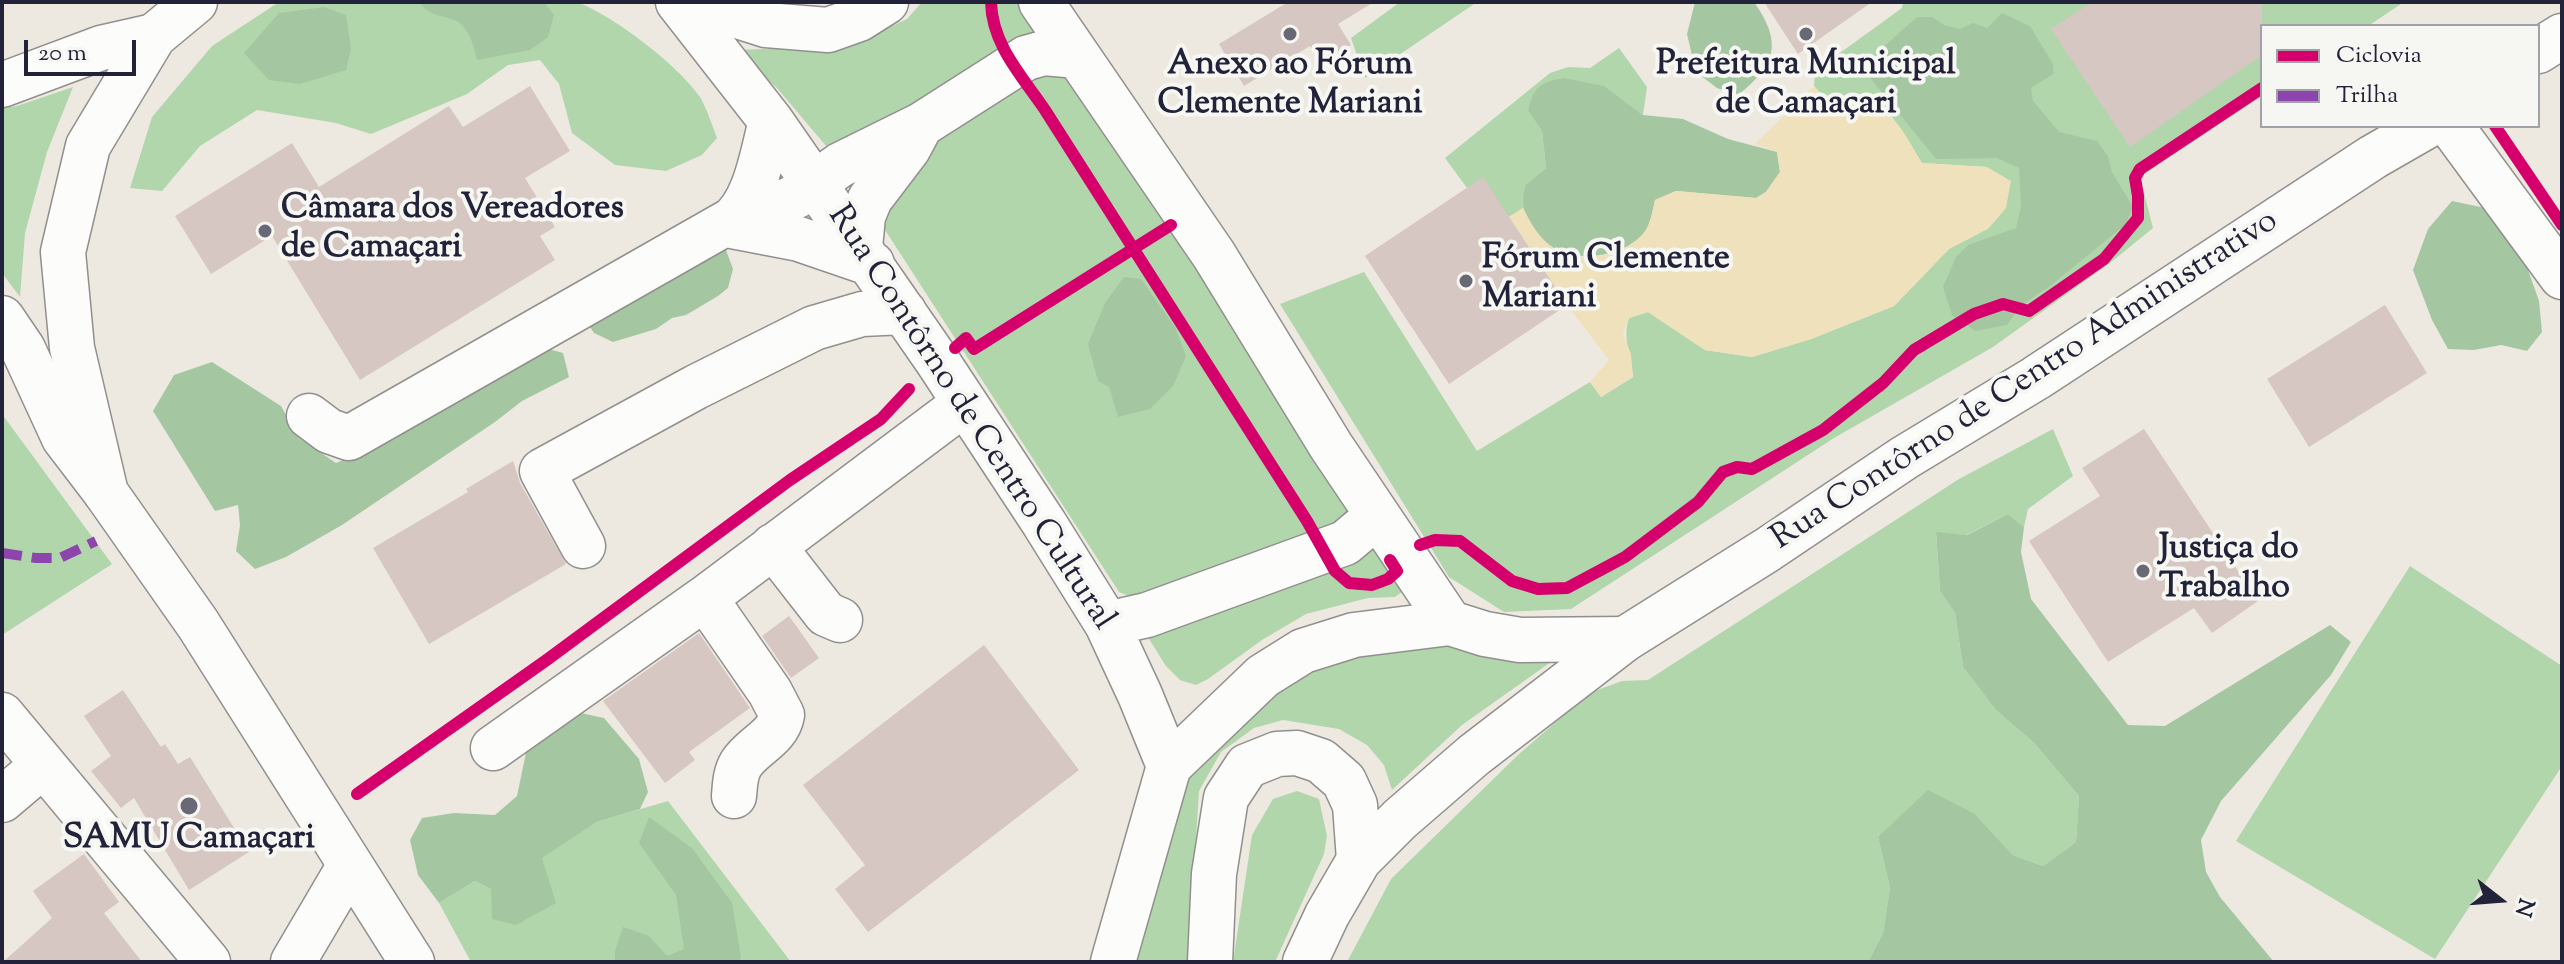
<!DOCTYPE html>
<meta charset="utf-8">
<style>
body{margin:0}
#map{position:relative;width:2564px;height:964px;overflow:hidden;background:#ede9e0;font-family:"Sorts Mill Goudy",serif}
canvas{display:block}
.frame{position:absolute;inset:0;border:4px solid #22223b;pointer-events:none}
.legend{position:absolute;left:2260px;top:24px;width:280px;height:104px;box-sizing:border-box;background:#f6f6f2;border:2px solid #a1a1a9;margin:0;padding:10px 14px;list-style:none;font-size:24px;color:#22223b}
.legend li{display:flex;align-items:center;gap:16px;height:40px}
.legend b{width:40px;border:2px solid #a1a1a9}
.north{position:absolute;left:2460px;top:860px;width:80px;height:80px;-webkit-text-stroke:6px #f6f6f2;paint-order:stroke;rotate:107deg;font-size:22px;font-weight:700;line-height:32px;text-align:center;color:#22223b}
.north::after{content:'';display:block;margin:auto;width:28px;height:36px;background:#22223b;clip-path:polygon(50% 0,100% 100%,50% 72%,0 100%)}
.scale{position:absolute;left:24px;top:40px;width:112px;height:36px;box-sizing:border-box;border:4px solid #22223b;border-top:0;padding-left:10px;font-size:24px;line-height:28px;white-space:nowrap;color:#22223b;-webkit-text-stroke:6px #f6f6f2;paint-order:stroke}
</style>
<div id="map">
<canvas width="2564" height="964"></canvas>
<div class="frame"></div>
<ul class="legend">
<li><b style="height:10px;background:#d6006c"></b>Ciclovia</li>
<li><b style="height:10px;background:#8e44ad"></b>Trilha</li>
</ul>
<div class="north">N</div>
<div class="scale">20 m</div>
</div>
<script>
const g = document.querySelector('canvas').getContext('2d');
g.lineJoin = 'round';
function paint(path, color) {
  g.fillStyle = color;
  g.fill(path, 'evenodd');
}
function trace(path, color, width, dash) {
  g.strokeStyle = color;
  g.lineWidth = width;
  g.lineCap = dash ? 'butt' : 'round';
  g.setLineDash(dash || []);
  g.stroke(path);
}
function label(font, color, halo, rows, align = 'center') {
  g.font = font + ' "Sorts Mill Goudy",serif';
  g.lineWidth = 8;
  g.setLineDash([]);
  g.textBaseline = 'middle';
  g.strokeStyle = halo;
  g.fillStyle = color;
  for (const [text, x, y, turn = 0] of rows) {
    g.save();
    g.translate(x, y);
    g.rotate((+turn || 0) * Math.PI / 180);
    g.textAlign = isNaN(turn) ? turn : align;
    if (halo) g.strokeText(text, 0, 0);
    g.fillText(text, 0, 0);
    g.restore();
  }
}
const green = new Path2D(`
 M 279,2 L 577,2 C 614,16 678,65 700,97 C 707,109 712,125 717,138 L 702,155 L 666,171 L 615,165 L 572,133 L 559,84 L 540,60 L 508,65 L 467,94 L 371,134 L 336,123 L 257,110 L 200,146 L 162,191 L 130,188 L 152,117 L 212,46 Z
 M 922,2 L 1027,2 L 1050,37 L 832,153 L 777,88 L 734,50 L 849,46 L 907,19 Z
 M 1400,2 L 1477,2 L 1365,78 L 1351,38 Z
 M 1903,2 L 2404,2 L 2368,26 L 2262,26 L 2262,96 L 2140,177 L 2153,228 L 2110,263 L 1993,347 L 1834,438 L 1571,609 L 1504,612 L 1449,577 L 1280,304 L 1364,272 L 1477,451 L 1590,382 L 1601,397 L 1633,377 C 1631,355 1622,339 1629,318 L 1648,312 L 1705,350 L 1752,357 L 1811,339 L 1894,306 L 1949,249 L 1989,228 L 1987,167 L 1922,163 L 1892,117 L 1846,99 L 1825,99 L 1814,86 L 1815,71 L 1902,8 Z
 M 1619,48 L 1647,87 L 1643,115 L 1603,86 L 1528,111 L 1542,131 L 1546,168 L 1525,185 L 1523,208 L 1509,217 L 1467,188 L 1445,158 L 1550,73 L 1568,67 L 1590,68 Z
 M 1026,71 L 1068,74 L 1340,488 L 1350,508 L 1345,522 L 1142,594 L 1129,596 L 1119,592 L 876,216 L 921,147 Z
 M 73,87 L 47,152 L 25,233 L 20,297 L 2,273 L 2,108 L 17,106 Z
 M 2,414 L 112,564 L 2,635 Z
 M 2053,429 L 2073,476 L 2028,509 L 2024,527 L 2008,514 L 1966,535 L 1936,533 L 1940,591 L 1955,613 L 1963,667 L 1995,709 L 2034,743 L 2079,796 L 2076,842 L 2043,866 L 2013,855 L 1975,814 L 1878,837 L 1890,888 L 1883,933 L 1868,962 L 1347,962 L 1391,879 L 1518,755 L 1589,693 L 1622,681 L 1648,680 L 1959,479 Z
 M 1367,536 L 1403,591 L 1395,597 L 1368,598 L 1306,614 L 1262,640 L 1208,679 L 1196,685 L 1180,680 L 1166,666 L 1139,623 Z
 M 2410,566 L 2562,666 L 2562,766 L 2435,959 L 2236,841 Z
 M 1427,643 L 1565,652 L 1462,725 L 1392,790 L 1384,765 L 1367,745 L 1339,729 L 1283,720 L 1254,728 L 1221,752 L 1199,791 L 1188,962 L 1128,962 L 1182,782 L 1255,698 L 1359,647 Z
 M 1297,791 L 1319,799 L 1327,836 L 1324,854 L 1275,962 L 1233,962 L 1252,835 L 1273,799 Z
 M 668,801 L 791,962 L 471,962 L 439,903 L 475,881 L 491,889 L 597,822 Z`);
const forest = new Path2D(`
 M 419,2 L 544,2 L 554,15 L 548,37 L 530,50 L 477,60 C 465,0 440,30 419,2 Z
 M 1695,2 L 1754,2 C 1783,43 1776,65 1738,95 L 1717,88 L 1696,72 L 1687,34 Z
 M 324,7 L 346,15 L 351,49 L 346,70 L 300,84 L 269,80 L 244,53 L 279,13 Z
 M 2002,13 L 2030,26 L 2053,64 L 2053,74 L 2031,88 L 2033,101 L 2059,132 L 2097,141 L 2108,156 L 2112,172 L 2133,207 L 2126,224 L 2049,287 L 2020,306 L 2007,325 L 1975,331 L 1952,315 L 1943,287 L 1956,257 L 1968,245 L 2016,228 L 2021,206 L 2019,168 L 1997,158 L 1936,159 L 1867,74 L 1876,54 L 1917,17 L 1932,17 L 1944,25 L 1960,29 L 1973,23 L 1987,28 Z
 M 1563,78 L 1604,86 L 1643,115 L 1683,119 L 1728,139 L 1777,152 L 1780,172 L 1766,192 L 1756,198 L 1676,191 L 1655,200 C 1653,209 1651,222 1646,230 C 1629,255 1581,264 1554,249 C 1542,242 1528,223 1524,210 C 1522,203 1524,192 1525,185 L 1546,168 L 1542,131 L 1528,111 C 1534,87 1539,83 1563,78 Z
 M 2452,201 L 2490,209 L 2517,239 L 2539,301 L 2542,332 L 2527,351 L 2501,345 L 2474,350 L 2448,349 L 2432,320 L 2413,270 L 2428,229 Z
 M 706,244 L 726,250 L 733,269 L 728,288 L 718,296 L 686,315 L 672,318 L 656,329 L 613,342 L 594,333 L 586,321 Z
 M 1124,277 L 1141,279 L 1175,327 L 1186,356 L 1173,386 L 1150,409 L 1118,417 L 1109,387 L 1098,381 L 1088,344 L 1105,303 Z
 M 538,346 L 563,353 L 569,377 L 522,401 L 495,422 L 342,525 L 286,557 L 255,569 L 236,551 L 240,525 L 238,505 L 215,511 L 153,411 L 174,375 L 212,362 L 281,406 L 299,438 L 336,463 L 367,449 Z
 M 2008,514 L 2024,527 L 2021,552 L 2031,599 L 2128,725 L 2165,726 L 2330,625 L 2351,642 L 2331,675 L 2221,801 L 2201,840 L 2206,872 L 2220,897 L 2274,962 L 1868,962 L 1883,933 L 1890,888 L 1878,837 L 1928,790 L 1975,814 L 2013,855 L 2043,866 L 2076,842 L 2079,796 L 2034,743 L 1995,709 L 1963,667 L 1955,613 L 1940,591 L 1936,532 L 1967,535 Z
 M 567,710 L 604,718 L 639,759 L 648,792 L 640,809 L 597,822 L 542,858 L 556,903 L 516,925 L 492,919 L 491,889 L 475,881 L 439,903 L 418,875 L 410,840 L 422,818 L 454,813 L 495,815 L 517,796 L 527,748 Z
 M 649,817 L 692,848 L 732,903 L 741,957 L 739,962 L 615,962 L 615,951 L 623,927 L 649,936 L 667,956 L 684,949 L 676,895 L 639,843 Z`);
const sand = new Path2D(`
 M 1814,86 L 1825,99 C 1846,99 1877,103 1893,119 C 1905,131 1913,149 1922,163 L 1987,167 L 2011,181 L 2006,208 L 1989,228 L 1949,249 L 1894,306 L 1811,339 L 1752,357 L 1705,350 L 1648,312 L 1629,318 L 1623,334 L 1631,354 L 1633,377 L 1601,397 L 1590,382 L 1609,360 L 1567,305 L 1509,217 L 1523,208 C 1531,223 1539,239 1554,248 C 1580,265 1628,256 1646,230 C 1651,222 1653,209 1655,200 L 1676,191 L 1756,198 L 1766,192 L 1780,172 L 1777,152 L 1755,144 Z`);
const building = new Path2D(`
 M 1288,2 L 1374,2 L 1338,24 L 1351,45 L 1321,64 L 1310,46 L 1244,86 L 1219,44 Z
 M 1764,2 L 1872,2 L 1798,54 Z
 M 2092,2 L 2262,2 L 2262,55 L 2130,147 L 2051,29 Z
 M 530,86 L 570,151 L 525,178 L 555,227 L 540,236 L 555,260 L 360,380 L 272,236 L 211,274 L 175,216 L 292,143 L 319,187 L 449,106 L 463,127 Z
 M 1483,177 L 1567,305 L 1449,384 L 1365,256 Z
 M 2385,305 L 2427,373 L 2309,447 L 2267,379 Z
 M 2144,429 L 2258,601 L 2212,633 L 2194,608 L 2108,662 L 2029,541 L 2100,496 L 2082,468 Z
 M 513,461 L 520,483 L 566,564 L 429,644 L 373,548 L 468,492 L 466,489 Z
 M 789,616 L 819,658 L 791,678 L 762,636 Z
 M 699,633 L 750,708 L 689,752 L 695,760 L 665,783 L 603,701 Z
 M 984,645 L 1079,770 L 868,932 L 835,889 L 865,865 L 803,785 Z
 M 123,690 L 161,747 L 165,744 L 178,764 L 190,757 L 249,852 L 189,890 L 134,798 L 121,808 L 91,771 L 111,756 L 84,716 Z
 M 84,854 L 119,902 L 104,913 L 142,962 L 3,962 L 52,918 L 33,891 Z`);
const minor = new Path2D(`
 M 678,2 L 771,121 L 936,359 L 1044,523 L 1107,624 L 1140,695 L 1169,766 L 1113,962
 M 1041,2 L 1214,255 L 1331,446 L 1450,623
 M 2,85 L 101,48 L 154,36
 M 726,225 L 799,239 L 872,264
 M 726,225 C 756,204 762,154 771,121
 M 860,248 L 863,216 L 870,199 L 908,149 L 921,125 L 1026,58 L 1044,53 L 1078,56
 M 2,318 L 23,349 L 64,438 L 106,493
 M 309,416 L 329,431 L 349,438 L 737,217 L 770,208 L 797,196 L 840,165 L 921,125
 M 583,546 L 542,471 L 696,387 L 814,328 L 862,314 L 904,312
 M 773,546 L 826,614 L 840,620
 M 705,598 L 770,692 L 782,715 C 778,738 752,746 741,764 C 735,774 735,785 734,796
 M 1107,624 L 1147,615 L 1345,543 L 1376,517
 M 2,715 L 208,962
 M 493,748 L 705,598 L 965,403
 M 1169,766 L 1263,676 L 1303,651 L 1354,635 L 1450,623 L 1485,634 L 1520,640 L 1625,639
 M 2,800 L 42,766
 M 293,962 L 350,865`);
const major = new Path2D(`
 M 195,2 L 154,36 L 88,146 L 63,252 L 72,348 L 106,493 L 198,624 L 412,962
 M 694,2 L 766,25 L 828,30 L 859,19 L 886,2
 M 2538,51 L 2562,36
 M 2451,126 L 2562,277
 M 1210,962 L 1214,874 L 1226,798 L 1247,766 L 1277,754 L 1297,753 L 1321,761 L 1344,781 L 1355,805 L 1359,860
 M 1305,962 L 1327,915 L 1359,860 L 1400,819 L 1474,755 L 1625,639 L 1767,550 L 1904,458 L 2036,378 L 2373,157 L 2427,126`);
const quiet = new Path2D(`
 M 2,553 L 36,558 L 60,558 L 96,541`);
const cycleway = new Path2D(`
 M 991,2 C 992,45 1022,76 1045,110 L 1307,521 L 1335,571 L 1349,583 L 1372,585 L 1388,579 L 1397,571 L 1390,560
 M 2495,126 L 2562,225
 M 955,348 L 966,338 L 974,349 L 1171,225
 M 1420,545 L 1435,540 L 1460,541 L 1512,581 L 1538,589 L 1567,588 L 1625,557 L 1698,502 L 1723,472 L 1737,467 L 1752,469 L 1823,430 L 1883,383 L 1914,350 L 1974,314 L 2003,304 L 2029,311 L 2104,259 L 2138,218 L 2138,196 L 2135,178 L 2140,169 L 2262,88
 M 357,794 L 548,659 L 790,480 L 881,419 L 909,389`);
const markers = [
 [1290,34,8,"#696875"],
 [1806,34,8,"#696875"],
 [265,231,8,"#696875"],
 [1466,281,8,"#696875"],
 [2143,571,8,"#696875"],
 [189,806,10,"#696875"]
];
const poiNames = [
 ["Anexo ao Fórum",1290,67],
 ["Clemente Mariani",1290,106],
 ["Prefeitura Municipal",1806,67],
 ["de Camaçari",1806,106],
 ["Câmara dos Vereadores",281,211,"left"],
 ["de Camaçari",281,250,"left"],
 ["Fórum Clemente",1482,261,"left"],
 ["Mariani",1482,300,"left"],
 ["Justiça do",2159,551,"left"],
 ["Trabalho",2159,590,"left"],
 ["SAMU Camaçari",189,841]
];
const streetNames = [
 ["Rua Contôrno de Centro Administrativo",2026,382,-33],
 ["Rua Contôrno de Centro Cultural",969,419,57]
];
paint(green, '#b1d6ab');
paint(forest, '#a4c7a1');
paint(sand, '#eee1bc');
paint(building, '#d6c7c2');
trace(minor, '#928f8f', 47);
trace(major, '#928f8f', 47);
trace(minor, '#fcfcfa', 44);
trace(major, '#fcfcfa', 44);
trace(quiet, '#8e44ad', 10, [20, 10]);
trace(cycleway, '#d6006c', 12);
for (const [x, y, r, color] of markers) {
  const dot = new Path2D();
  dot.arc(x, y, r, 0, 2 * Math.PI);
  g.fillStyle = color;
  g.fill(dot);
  trace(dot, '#f6f6f2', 3);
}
label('bold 34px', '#22223b', '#f6f6f2', poiNames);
label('34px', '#22223b', '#f6f6f2', streetNames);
</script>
